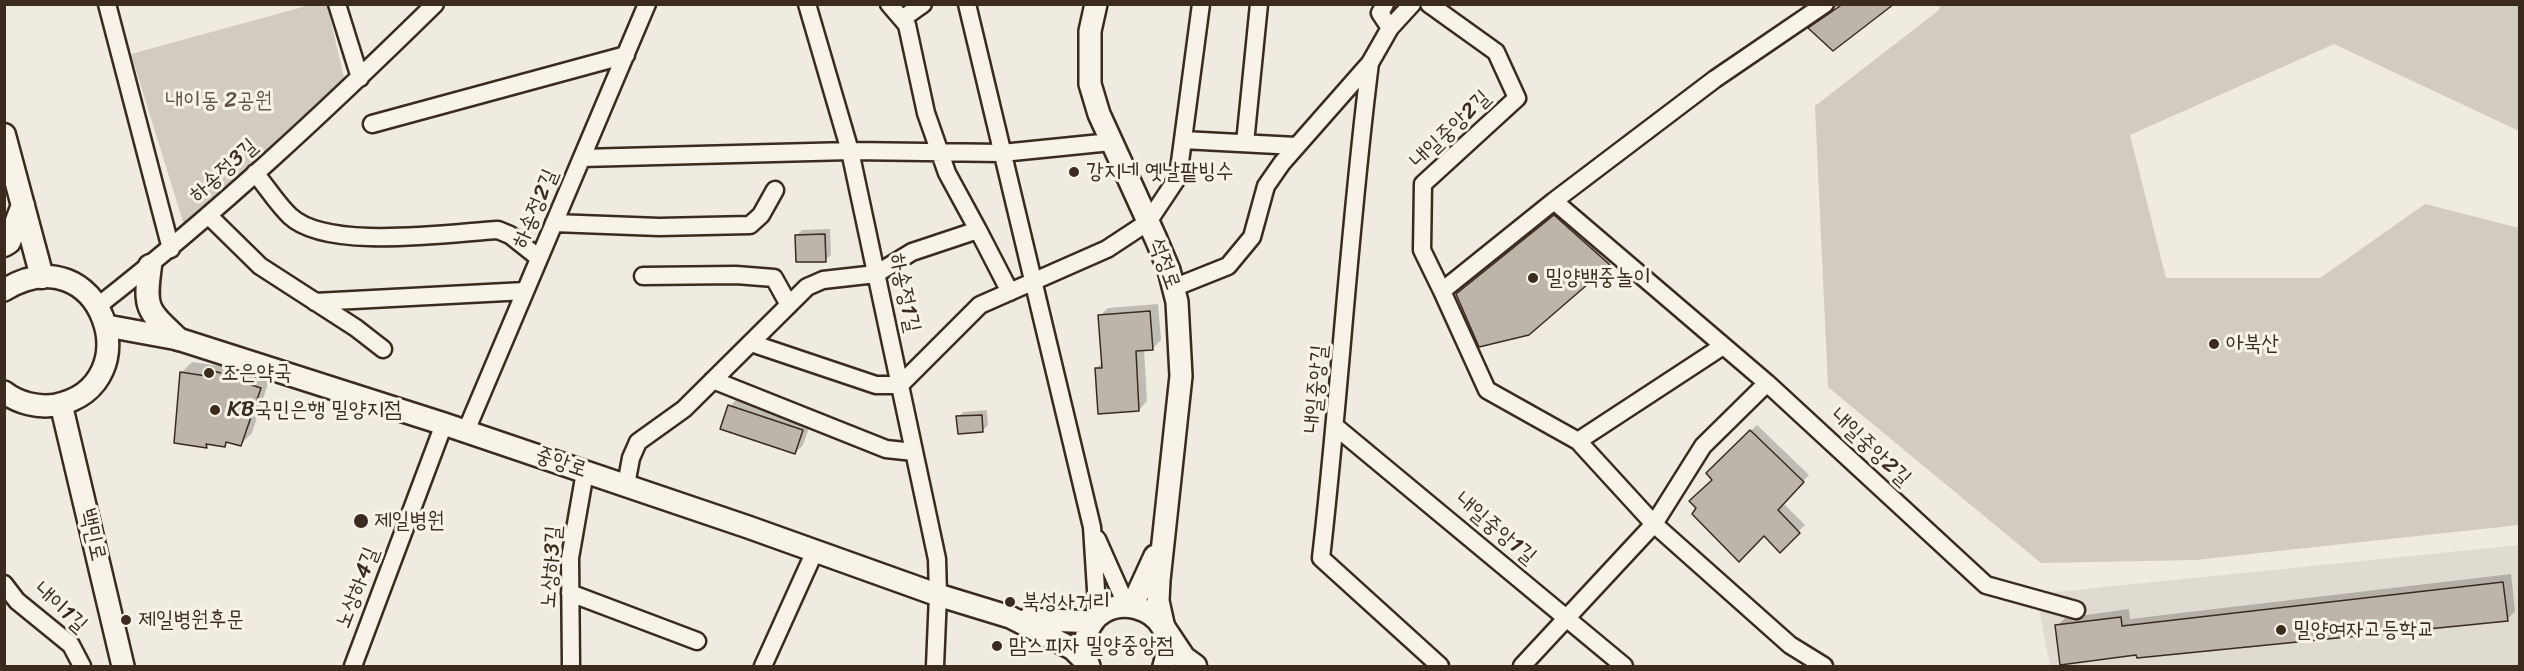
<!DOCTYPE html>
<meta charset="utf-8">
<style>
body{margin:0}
#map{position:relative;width:2524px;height:671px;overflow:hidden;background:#efebe0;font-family:Sriracha,sans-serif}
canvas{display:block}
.frame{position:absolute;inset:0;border:6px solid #3b2a1e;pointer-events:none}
</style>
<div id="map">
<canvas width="2524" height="671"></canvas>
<div class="frame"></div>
</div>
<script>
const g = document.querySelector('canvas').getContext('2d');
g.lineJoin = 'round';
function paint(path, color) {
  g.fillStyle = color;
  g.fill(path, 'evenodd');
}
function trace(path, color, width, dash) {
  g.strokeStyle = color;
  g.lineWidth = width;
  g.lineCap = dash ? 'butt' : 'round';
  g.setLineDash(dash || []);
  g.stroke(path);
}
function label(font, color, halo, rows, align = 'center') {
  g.font = font + ' Sriracha,"Poor Story",sans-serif';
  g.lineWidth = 6;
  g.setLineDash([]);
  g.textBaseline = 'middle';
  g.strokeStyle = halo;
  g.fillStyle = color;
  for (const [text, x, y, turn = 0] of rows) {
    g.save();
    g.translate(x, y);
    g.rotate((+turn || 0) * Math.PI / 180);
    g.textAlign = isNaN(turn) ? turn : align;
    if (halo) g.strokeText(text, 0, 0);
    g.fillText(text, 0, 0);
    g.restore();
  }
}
const built = new Path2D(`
 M 2519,545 L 2519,666 L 2050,666 L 2036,594 Z`);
const green = new Path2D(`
 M 310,5 L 327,5 L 344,78 L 185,228 L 131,54 Z
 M 1940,5 L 2519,5 L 2519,131 L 2334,44 L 2130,135 L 2166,278 L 2320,278 L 2425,204 L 2519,228 L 2519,525 L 2195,560 L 2041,563 L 1828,387 L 1815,106 L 1939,10 Z`);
const shadow = new Path2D(`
 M 1838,4 L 1892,4 L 1810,28 Z
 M 1565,205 L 1620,254 L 1609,264 L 1457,294 Z
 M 830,229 L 831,255 L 825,260 L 797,235 L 802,230 Z
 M 1158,304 L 1161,340 L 1153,348 L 1144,349 L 1147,401 L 1139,410 L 1096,369 L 1103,362 L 1100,316 L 1108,308 Z
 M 225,361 L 270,377 L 252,433 L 241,444 L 229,441 L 224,446 L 210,443 L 206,447 L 181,373 L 192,362 L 220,366 Z
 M 738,398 L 811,422 L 803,445 L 795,453 L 730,406 Z
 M 987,410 L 988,425 L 982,431 L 958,417 L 963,412 Z
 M 1757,425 L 1809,475 L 1783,503 L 1805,525 L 1780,550 L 1708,473 Z
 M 2511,574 L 2515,611 L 2507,620 L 2138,654 L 2057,626 L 2065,618 L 2129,609 L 2130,619 Z`);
const building = new Path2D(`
 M 1843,4 L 1894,4 L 1833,51 L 1808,28 Z
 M 1554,215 L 1610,265 L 1529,335 L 1479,347 L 1456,294 Z
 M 825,234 L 826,262 L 796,262 L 795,235 Z
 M 1150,311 L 1153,350 L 1136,351 L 1139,411 L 1098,414 L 1095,368 L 1102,368 L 1098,315 Z
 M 213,371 L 237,377 L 236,380 L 261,388 L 241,446 L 226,442 L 225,447 L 206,444 L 207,448 L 174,443 L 180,372 L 213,377 Z
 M 728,405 L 803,430 L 795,454 L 720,429 Z
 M 982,415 L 983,432 L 958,434 L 956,416 Z
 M 1750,430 L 1804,482 L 1778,510 L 1800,533 L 1780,553 L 1764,536 L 1739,562 L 1692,514 L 1696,508 L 1689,501 L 1712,480 L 1706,473 Z
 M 2503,582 L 2508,621 L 2137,658 L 2136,655 L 2060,665 L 2055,625 L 2121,617 L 2122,626 Z`);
const minor = new Path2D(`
 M 107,4 L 171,249
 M 337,4 L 360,78
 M 807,4 L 850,151 L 937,559 L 938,595 L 935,666
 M 889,4 L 907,25 L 926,113 L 947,173 L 978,230
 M 967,4 L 1092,527 L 1097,605 L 1093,622
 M 1385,4 L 1380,13 L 1390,28
 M 1429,4 L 1496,52 L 1517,98 L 1423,184 L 1422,250 L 1442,291 L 1554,201 L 1767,383 L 1986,585 L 2076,610
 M 902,19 L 923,4
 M 1370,63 C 1349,227 1340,393 1321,558 L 1440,666
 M 372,124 L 626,55
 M 1183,140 L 1296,146
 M 1245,143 L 1259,4
 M 582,158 L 850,151 L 1002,153 L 1111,142
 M 255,173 C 267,187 277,204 290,216 C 327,251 448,233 498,230 L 510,235 L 539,258
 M 1554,201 L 1715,79 L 1825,4
 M 208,215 L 260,266 L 356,328 L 383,349
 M 554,223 L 659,227 L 750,225 L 761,215 L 775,190
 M 643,276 L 736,275 L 774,278 L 789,305
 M 1173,288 L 1228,266 L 1252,237 L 1266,186 L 1282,163 L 1370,63 L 1390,28 L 1412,4
 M 1442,291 L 1487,390 L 1578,441 L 1723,346
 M 315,302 L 525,291
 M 98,306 C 217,213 327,110 435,4
 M 751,343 L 876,385 L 900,385 L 980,305 L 1107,249 L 1148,222 L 1178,177 L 1201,4
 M 713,380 L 886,449 L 914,452
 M 1336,427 L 1624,666
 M 466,431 L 647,4
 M 1578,441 L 1654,524 L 1790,645 L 1824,666
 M 626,485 L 631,458 L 638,442 L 684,409 L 807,287 L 823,280 L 876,274 L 912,252 L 978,230 L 1010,292
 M 1097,539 L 1121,593 L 1132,606
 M 4,584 L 17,601 L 71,645 L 82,666
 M 570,593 L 697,641
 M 353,666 L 444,424
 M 571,666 L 570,558 L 585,472
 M 763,666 L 815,551
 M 1522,666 L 1654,524 L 1703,446 L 1767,383`);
const tertiary = new Path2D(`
 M 1096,4 L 1090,31 L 1090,84 L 1099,114 L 1156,239 L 1169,270 L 1177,302 L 1181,376 L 1159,580 L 1158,601 L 1164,628
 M 4,290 C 101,231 153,385 56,405 C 38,408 18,403 4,392
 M 107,326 L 178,339 L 444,424 L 748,527 L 938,595 L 1010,617 L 1073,649 L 1087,663
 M 61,404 L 123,666
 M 1132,606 L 1155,556
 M 1028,619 L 1093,622
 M 1089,666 C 1085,658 1084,648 1086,639 C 1094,585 1186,601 1164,666`);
const secondary = new Path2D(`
 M 4,135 L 42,277
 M 4,245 L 9,242 L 23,205
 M 150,266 C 144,309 147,310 178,339
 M 1164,628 L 1184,658 L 1195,666`);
const markers = [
 [1074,172,6,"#3b2a1e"],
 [1533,278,6,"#3b2a1e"],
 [2214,344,6,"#3b2a1e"],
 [209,373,6,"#3b2a1e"],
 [215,410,6,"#3b2a1e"],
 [361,521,8,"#3b2a1e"],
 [1010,602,6,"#3b2a1e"],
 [126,620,6,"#3b2a1e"],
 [2281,630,6,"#3b2a1e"],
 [997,646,6,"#3b2a1e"]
];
const parkNames = [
 ["내이동 2공원",219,101]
];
const streetNames = [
 ["내일중앙2길",1451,130,-44],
 ["하송정3길",224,171,-42],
 ["하송정2길",536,209,-67],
 ["석정로",1164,264,70],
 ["하송정1길",904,293,78],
 ["내일중앙길",1317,389,-85],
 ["내일중앙2길",1870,448,43],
 ["중앙로",561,463,19],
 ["내일중앙1길",1495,529,40],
 ["백민로",92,535,77],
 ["노상하3길",552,567,-86],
 ["노상하4길",358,588,-69],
 ["내이1길",60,608,42]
];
const poiNames = [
 ["강지네 옛날팥빙수",1086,172],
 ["밀양백중놀이",1545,278],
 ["아북산",2226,344],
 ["조은약국",221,373],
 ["KB국민은행 밀양지점",227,410],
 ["제일병원",374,521],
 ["북성사거리",1022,602],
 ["제일병원후문",138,620],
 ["밀양여자고등학교",2293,630],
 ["맘스피자 밀양중앙점",1009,646]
];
paint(built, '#e0dbd0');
paint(green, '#d1cbc0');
paint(shadow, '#0003');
paint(building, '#bdb5aa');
trace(building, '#3b2a1e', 1.5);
trace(minor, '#3b2a1e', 21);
trace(tertiary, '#3b2a1e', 26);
trace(secondary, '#3b2a1e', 27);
trace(minor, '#f7f3e8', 16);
trace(tertiary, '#f7f3e8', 21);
trace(secondary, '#f7f3e8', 22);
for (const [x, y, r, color] of markers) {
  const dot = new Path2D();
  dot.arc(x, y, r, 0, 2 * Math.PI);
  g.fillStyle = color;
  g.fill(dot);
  trace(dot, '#f7f3e8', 2);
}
label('22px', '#605246', '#f7f3e8', parkNames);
label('22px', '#3b2a1e', '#f7f3e8', streetNames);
label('22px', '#3b2a1e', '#f7f3e8', poiNames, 'left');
</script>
